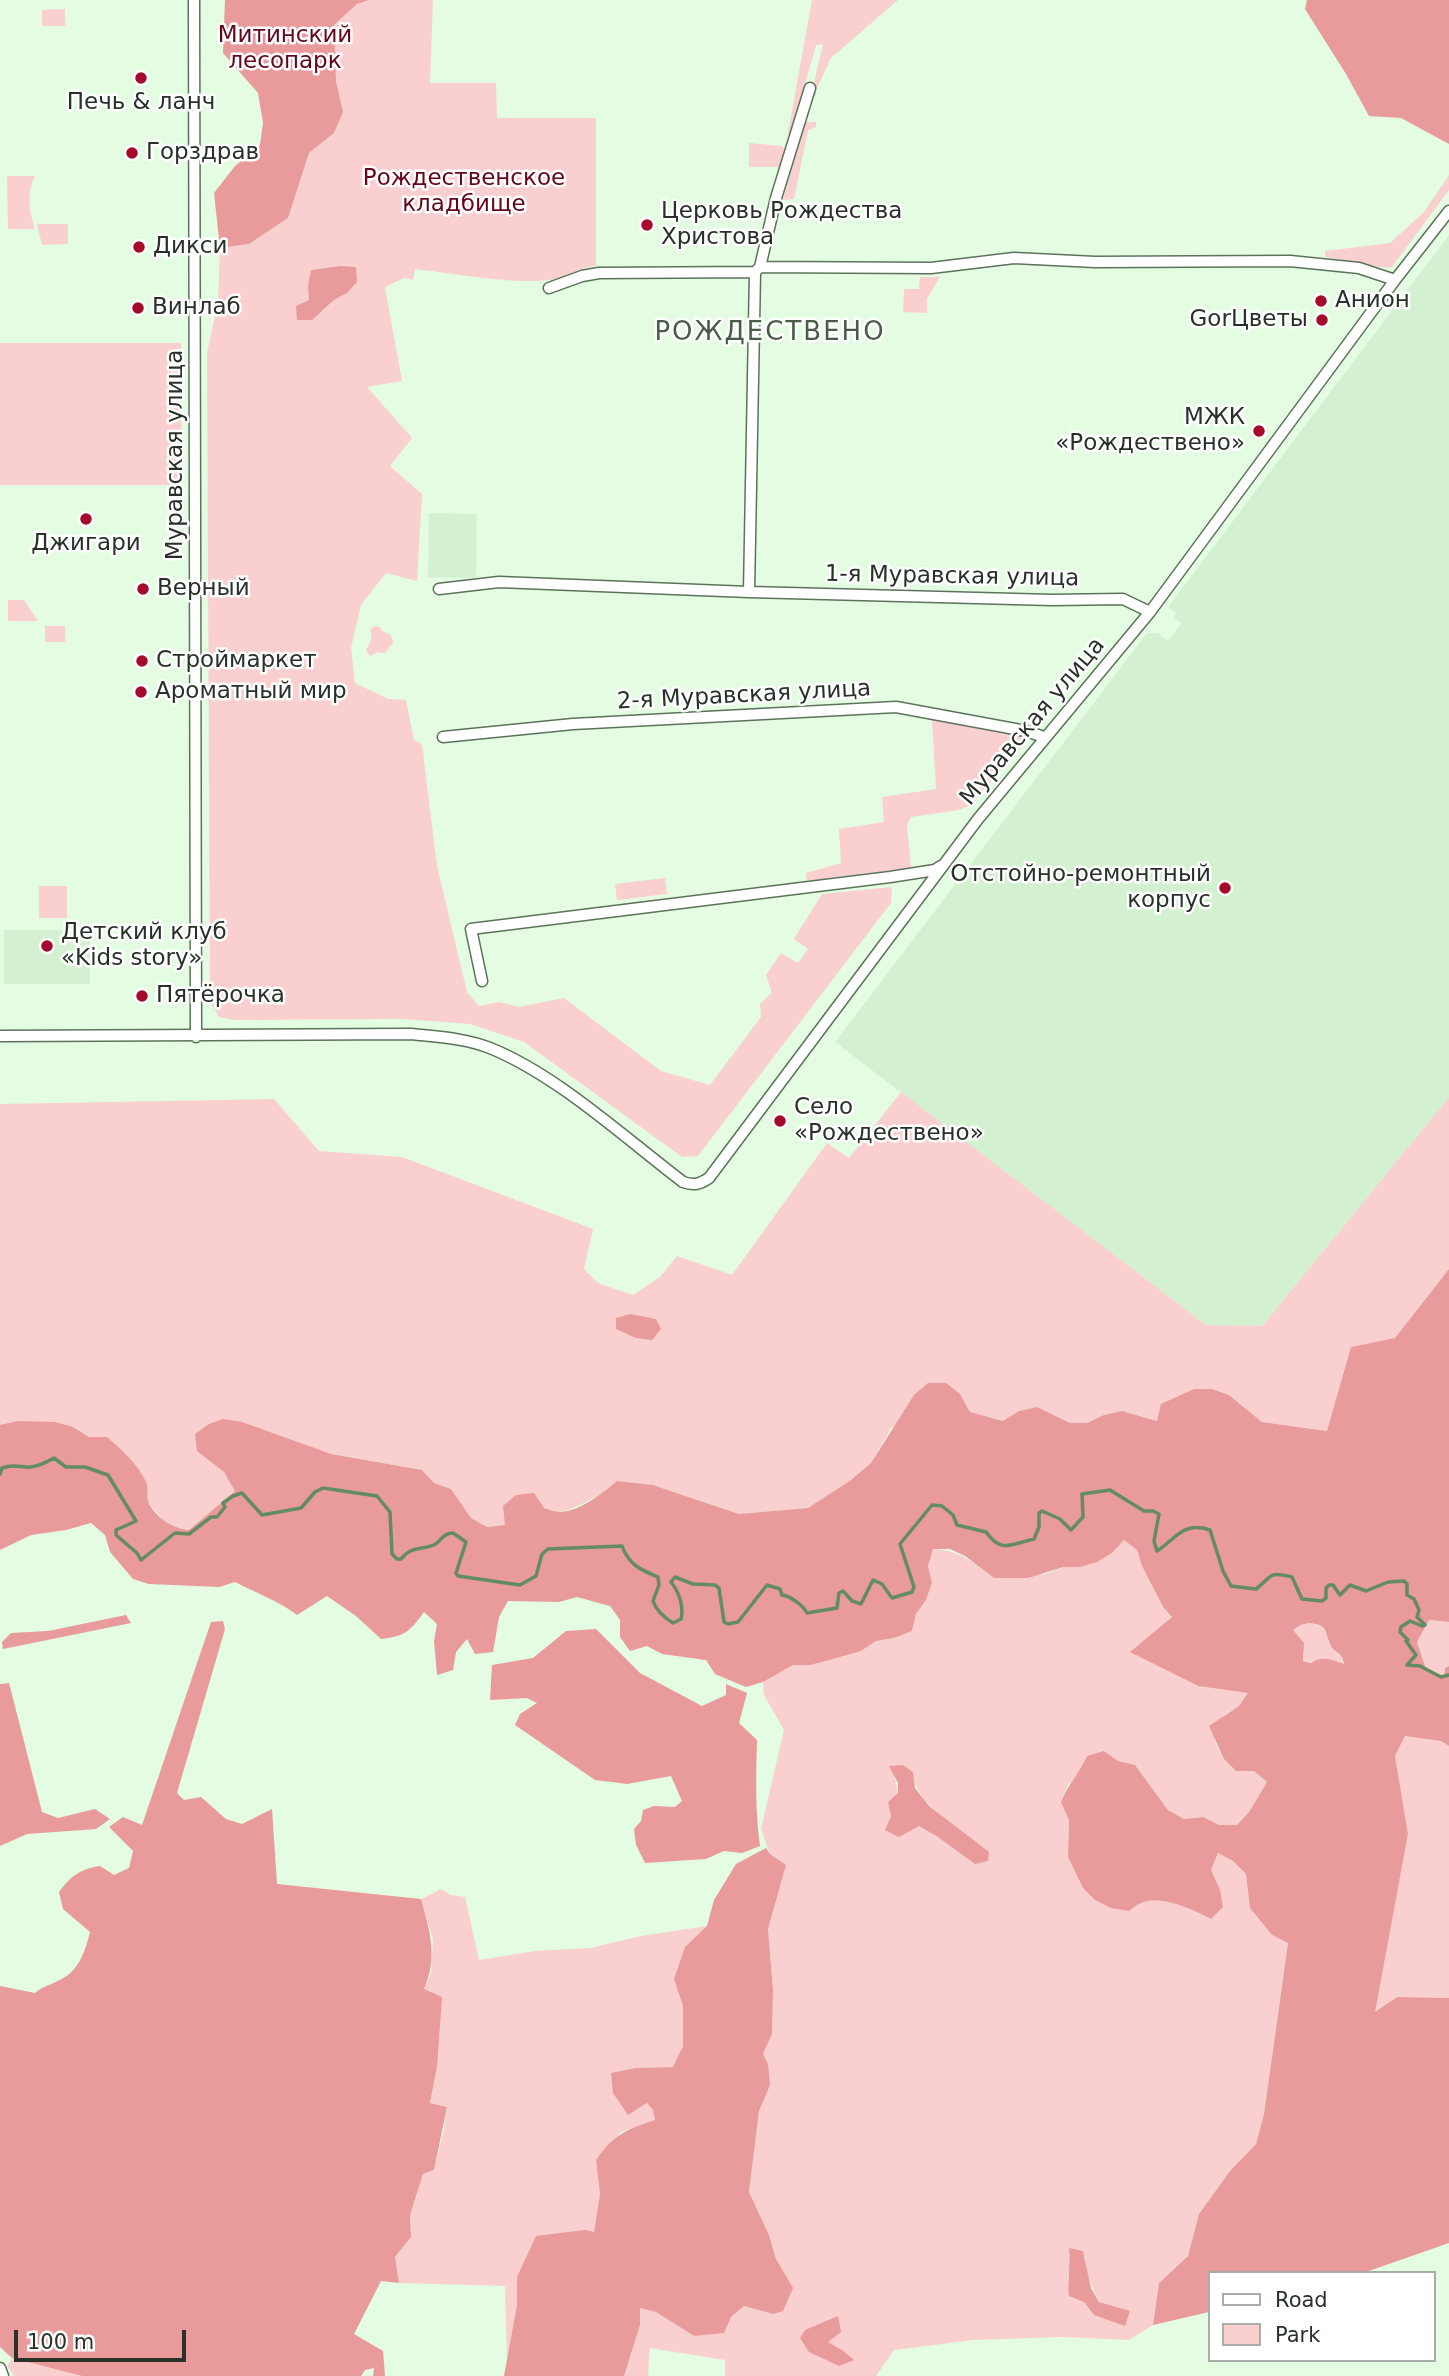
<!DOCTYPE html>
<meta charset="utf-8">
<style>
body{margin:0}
#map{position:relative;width:1449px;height:2376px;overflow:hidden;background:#e3fce2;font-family:"DejaVu Sans",sans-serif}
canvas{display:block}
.legend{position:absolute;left:1208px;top:2271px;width:228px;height:91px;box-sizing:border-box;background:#fff;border:2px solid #a9ada9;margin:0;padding:9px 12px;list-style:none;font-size:21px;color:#283128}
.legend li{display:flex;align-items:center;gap:14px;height:35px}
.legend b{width:35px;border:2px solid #a9ada9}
.scale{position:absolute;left:14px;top:2330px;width:172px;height:32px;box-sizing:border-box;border:4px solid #283128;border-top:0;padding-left:9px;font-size:21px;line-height:24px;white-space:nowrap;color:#283128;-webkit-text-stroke:5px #fff;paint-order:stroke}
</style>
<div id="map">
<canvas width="1449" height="2376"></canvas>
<ul class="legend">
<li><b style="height:9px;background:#fff"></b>Road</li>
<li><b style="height:19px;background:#f9d0cf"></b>Park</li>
</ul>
<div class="scale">100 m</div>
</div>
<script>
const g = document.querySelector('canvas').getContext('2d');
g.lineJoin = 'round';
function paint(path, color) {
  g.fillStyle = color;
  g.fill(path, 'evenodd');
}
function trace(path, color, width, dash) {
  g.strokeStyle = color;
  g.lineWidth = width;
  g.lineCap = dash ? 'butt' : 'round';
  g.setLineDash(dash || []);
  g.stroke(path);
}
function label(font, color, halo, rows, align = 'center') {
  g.font = font + ' "DejaVu Sans",sans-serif';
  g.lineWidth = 5;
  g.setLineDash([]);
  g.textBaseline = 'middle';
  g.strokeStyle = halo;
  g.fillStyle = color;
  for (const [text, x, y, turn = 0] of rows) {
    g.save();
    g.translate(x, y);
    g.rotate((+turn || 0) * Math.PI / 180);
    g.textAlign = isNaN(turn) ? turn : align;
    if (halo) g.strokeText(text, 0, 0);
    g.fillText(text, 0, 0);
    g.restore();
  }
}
const built = new Path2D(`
 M 1449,235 L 1449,1097 L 1262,1326 L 1206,1325 L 835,1042 L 1147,633 L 1158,633 L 1168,641 L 1174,633 L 1181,623 L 1174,618 L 1176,613 L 1168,607 Z
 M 429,513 L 477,514 L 476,578 L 428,577 Z
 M 4,930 L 90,930 L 90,984 L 4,984 Z`);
const green = new Path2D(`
 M 369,0 L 433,0 L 430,83 L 496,83 L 497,118 L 596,118 L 596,266 C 580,267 568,276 554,279 C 519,286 452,273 415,269 L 413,280 L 404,278 L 385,287 L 402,381 L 367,387 L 412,438 L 390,466 L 422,494 L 417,581 L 386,573 L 361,605 L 351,648 L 355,683 L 388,699 L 406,700 L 414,740 L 422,744 L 437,866 L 467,992 L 479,1006 L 499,1002 L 518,1007 L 564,998 L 661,1071 L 710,1085 L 761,1017 L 760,1004 L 772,993 L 766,975 L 781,953 L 798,963 L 808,949 L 794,939 L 822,894 L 892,887 L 891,903 L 698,1156 L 682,1157 L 524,1042 L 470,1024 L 403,1019 L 235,1020 L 219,1017 L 210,1002 L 207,353 L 218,302 L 220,248 L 249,244 L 288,218 L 309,153 L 334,133 L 343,112 L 336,81 L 334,25 L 357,4 ZM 340,266 L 347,293 L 334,300 L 323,311 L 296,306 L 309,300 L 311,270 Z
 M 812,0 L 898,0 L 831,58 L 816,90 L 816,95 L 811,96 L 823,44 L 816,45 L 792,130 L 788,133 Z
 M 65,9 L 65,26 L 42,26 L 42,10 Z
 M 805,122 L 816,122 L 816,127 L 808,130 L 794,199 L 783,200 Z
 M 749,143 L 781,146 L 786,150 L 780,167 L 749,167 Z
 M 1449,175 L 1449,190 L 1392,267 C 1370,269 1348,259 1325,257 L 1325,251 L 1390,243 L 1424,212 Z
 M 7,176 L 35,176 C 26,196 29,209 35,229 L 8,229 Z
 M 37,224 L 68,224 L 68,244 L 42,245 Z
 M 920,277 L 940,277 L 927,299 L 927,313 L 903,312 L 904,289 L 919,289 Z
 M 0,343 L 181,343 L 182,485 L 0,485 Z
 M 8,600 L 24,600 L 38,621 L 8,621 Z
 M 45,626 L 65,626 L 65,642 L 45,642 Z
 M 374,626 L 380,627 L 382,631 L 391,635 L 393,643 L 385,653 L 377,652 L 370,656 L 366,650 C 371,640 373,642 370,630 Z
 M 932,720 L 1029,738 L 971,805 L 959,810 L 911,817 L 907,825 L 911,868 L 807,881 L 806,873 L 841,863 L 839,829 L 884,822 L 882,797 L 936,789 Z
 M 665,878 L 667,894 L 617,900 L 615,884 Z
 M 39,886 L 67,886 L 67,918 L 39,918 Z
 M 901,1092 L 1206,1325 L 1262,1326 L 1449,1097 L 1449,1269 L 1395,1338 L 1351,1347 L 1328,1431 L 1262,1422 L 1229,1395 L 1212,1389 L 1158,1421 L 1122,1411 L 1104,1415 L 1087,1423 L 1070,1423 L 1036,1407 L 1019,1411 L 1004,1421 L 970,1412 L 960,1394 L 891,1428 L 871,1463 L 851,1480 L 808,1508 L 739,1514 L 653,1485 L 617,1481 L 603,1493 L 578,1506 L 561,1512 L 544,1508 L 505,1525 L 487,1527 L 471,1518 L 451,1489 L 434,1483 L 422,1470 L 331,1454 L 296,1443 L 197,1450 L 224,1472 L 236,1491 L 189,1530 L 181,1530 L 166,1523 L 148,1503 L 147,1485 L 126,1454 L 89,1437 L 73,1427 L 0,1425 L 0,1104 L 274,1099 L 319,1151 L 402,1157 L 593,1229 L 584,1269 L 598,1283 L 633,1295 L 660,1277 L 677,1256 L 732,1275 L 827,1143 L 849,1158 Z
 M 1124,1540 L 1137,1550 L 1142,1566 L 1163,1607 L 1172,1617 L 1131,1652 L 1198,1686 L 1249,1693 L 1239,1706 L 1224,1715 L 1215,1742 L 1224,1759 L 1236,1771 L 1254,1771 L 1267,1782 L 1249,1812 L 1237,1825 L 1219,1825 L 1203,1817 L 1184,1819 L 1168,1810 L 1135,1765 L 1118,1761 L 1104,1751 L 1068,1785 L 1061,1801 L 1069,1820 L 1068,1857 L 1083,1888 L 1129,1911 C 1133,1908 1139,1903 1144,1902 C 1164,1896 1194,1909 1211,1919 L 1220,1890 L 1211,1870 L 1218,1853 L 1233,1861 L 1246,1874 L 1250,1908 L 1272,1935 L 1288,1942 L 1264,2114 L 1256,2144 L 1230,2171 L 1199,2214 L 1188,2256 L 1159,2283 L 1153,2325 L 1129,2340 L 1063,2337 L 973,2340 L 894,2350 L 876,2376 L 725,2376 L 725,2360 L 650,2348 L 648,2376 L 624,2376 L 640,2325 L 640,2308 L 656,2312 L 694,2336 L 731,2317 L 744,2306 L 773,2314 L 792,2288 L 776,2259 L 769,2235 L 749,2192 L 759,2111 L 769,2085 L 768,2064 L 763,2054 L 772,2034 L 773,1990 L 768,1929 L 786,1865 L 770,1854 L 761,1829 L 784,1730 L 764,1695 L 763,1682 L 793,1665 L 810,1665 L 826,1661 L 861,1651 L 876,1641 L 894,1638 L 912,1631 L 916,1614 L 926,1600 L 932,1583 L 928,1566 L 933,1549 C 961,1550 972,1562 994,1578 L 1046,1574 L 1063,1567 L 1080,1567 L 1112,1553 ZM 890,1766 L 912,1772 C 917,1796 929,1806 947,1821 L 938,1837 L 919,1826 L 885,1830 C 896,1803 903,1793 890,1766 ZM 1085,2256 C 1087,2282 1097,2297 1109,2319 L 1094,2315 L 1067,2280 L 1071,2264 Z
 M 1429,1620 L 1449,1622 L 1449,1666 L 1445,1668 L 1444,1678 L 1426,1669 L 1417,1642 Z
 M 1308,1623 C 1329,1625 1324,1631 1331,1646 C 1335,1654 1342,1652 1344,1665 L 1303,1661 L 1304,1652 L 1293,1630 L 1300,1625 Z
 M 1405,1736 L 1441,1741 L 1449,1746 L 1449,1998 L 1397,1997 L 1374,2014 L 1408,1834 L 1395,1756 Z
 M 441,1889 L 451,1895 L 465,1897 L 479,1960 L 535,1951 L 590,1948 L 641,1936 L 707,1926 L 685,1947 L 675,1979 L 683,2006 L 683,2046 L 673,2067 L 636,2068 L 628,2115 L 647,2103 L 653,2110 L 655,2120 L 621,2132 L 596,2159 L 600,2194 L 594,2233 L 517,2277 L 517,2305 L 507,2362 L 505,2286 L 399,2283 L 395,2257 L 411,2237 L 410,2215 L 423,2174 L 434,2170 L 444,2130 L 447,2107 L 430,2103 L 437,2067 L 424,1989 L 431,1973 L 433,1940 L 421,1899 Z
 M 12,2358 L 82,2376 L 14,2376 L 7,2366 Z`);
const forest = new Path2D(`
 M 225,0 L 369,0 L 357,4 L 334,25 L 336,81 L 343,112 L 334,133 L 309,153 L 288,218 L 249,244 L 220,248 L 214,193 L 235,166 L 260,145 L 263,123 L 258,93 L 223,53 Z
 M 1307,0 L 1449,0 L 1449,144 L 1401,118 L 1369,116 L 1346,74 L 1305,9 Z
 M 340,266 L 356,267 L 357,282 L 347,293 L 334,300 L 312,320 L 297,320 L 296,306 L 309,300 L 308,285 L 311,270 Z
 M 1449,1269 L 1449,1622 L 1429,1620 L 1417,1642 L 1426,1669 L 1444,1677 L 1445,1668 L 1449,1666 L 1449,1746 L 1441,1741 L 1405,1736 L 1395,1756 L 1408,1834 L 1375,2012 L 1397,1997 L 1449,1998 L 1449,2243 L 1363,2273 L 1209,2273 L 1209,2312 L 1153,2325 L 1159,2283 L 1188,2256 L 1199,2214 L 1230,2171 L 1256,2144 L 1264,2114 L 1288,1943 L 1272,1935 L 1250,1908 L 1246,1874 L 1233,1861 L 1218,1853 L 1211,1870 L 1220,1890 L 1223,1907 L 1211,1919 C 1194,1910 1164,1896 1144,1902 C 1139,1903 1133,1908 1129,1911 L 1111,1908 L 1095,1900 L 1083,1888 L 1068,1857 L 1069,1820 L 1061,1802 C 1068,1784 1080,1773 1087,1756 L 1104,1751 L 1118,1761 L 1135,1765 L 1168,1810 L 1184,1819 L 1203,1817 L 1219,1825 L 1237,1825 L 1249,1812 L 1267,1782 L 1254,1771 L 1236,1771 L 1224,1759 L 1209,1726 L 1239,1706 L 1248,1693 L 1198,1686 L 1130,1652 L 1172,1617 L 1163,1607 L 1142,1566 L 1137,1550 L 1124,1540 L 1112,1553 L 1097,1562 L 1080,1567 L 1063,1567 L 1028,1578 L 994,1578 L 965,1556 L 950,1549 L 933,1549 L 928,1566 L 932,1583 L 926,1600 L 916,1614 L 912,1631 L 894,1638 L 876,1641 L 861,1651 L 826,1661 L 810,1665 L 793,1665 L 763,1682 L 746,1687 L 715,1674 L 706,1660 L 662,1654 L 647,1646 L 630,1651 L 620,1637 L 620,1620 L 610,1606 L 577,1597 L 559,1602 L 508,1601 L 499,1617 L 493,1652 L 475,1654 L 467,1639 L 456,1652 L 453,1670 L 437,1675 L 434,1641 L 437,1624 L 424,1612 C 410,1631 406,1636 381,1639 L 356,1616 L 327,1596 L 297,1615 C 279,1601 256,1593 235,1582 L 219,1587 L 149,1584 L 133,1579 L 110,1552 L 105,1535 L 91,1523 L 66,1530 L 31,1535 L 0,1550 L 0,1425 L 18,1421 L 55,1422 L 73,1427 L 89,1437 L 107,1437 C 122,1450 138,1464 146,1482 C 149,1489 146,1498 149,1504 C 157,1518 173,1529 189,1530 L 235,1491 L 224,1472 L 197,1451 L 195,1434 L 209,1424 L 223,1419 L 242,1422 L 331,1454 L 422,1470 L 434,1483 L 451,1489 L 471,1518 L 487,1527 L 505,1525 L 503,1506 L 516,1495 L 534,1493 L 544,1508 C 548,1509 556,1512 561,1512 C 580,1511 603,1493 617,1481 L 653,1485 L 739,1514 L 808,1508 L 851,1480 L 871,1463 L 914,1395 L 928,1383 L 946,1383 L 960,1394 L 970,1412 L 1003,1421 L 1019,1411 L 1037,1407 L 1070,1423 L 1087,1423 L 1104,1415 L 1122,1411 L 1157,1421 L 1161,1404 L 1194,1389 L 1212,1389 L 1229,1395 L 1262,1422 L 1327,1431 L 1351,1347 L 1395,1338 ZM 1309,1623 C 1329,1625 1324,1631 1331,1646 C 1335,1654 1342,1651 1344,1664 C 1331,1660 1323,1655 1311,1663 L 1303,1661 L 1304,1643 L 1293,1630 L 1300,1625 Z
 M 630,1314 L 656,1319 L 661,1329 L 652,1340 L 636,1338 L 616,1329 L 616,1318 Z
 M 126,1615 L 131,1623 L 3,1649 L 2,1642 L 11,1633 L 48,1631 Z
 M 223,1621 L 225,1629 L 177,1793 L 184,1800 L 201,1797 L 226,1819 L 242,1824 L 272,1809 L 277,1884 L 421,1899 C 430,1932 438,1957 424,1989 L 442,1997 L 437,2067 L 430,2103 L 447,2107 L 434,2170 L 423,2174 L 410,2215 L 411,2237 L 395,2257 L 399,2283 L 381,2281 L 354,2334 L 383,2351 L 385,2376 L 373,2376 L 374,2368 L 365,2370 L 361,2376 L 82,2376 L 12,2358 L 0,2347 L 0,1986 L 35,1993 C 44,1985 55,1984 65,1977 C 80,1968 86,1948 90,1932 L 63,1909 L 59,1892 C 71,1876 80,1869 100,1866 L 114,1875 L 129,1868 L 133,1851 L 109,1827 L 123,1817 L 142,1825 L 211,1622 Z
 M 596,1629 L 640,1673 L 702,1706 L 726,1695 L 726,1684 L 747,1693 L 739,1723 L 757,1740 C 756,1775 755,1811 760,1846 L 742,1853 L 724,1851 L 706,1859 L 645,1863 L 636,1845 L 634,1829 L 641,1821 L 643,1810 L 654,1806 L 675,1807 L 682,1801 L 671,1776 L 627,1784 L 595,1780 L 515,1725 L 520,1714 L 537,1703 L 527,1698 L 490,1700 L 492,1665 L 533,1658 L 566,1631 Z
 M 9,1683 L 42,1812 L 58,1818 L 95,1809 L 110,1819 L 96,1829 L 27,1834 L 0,1846 L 0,1684 Z
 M 903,1765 L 913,1772 L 915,1788 L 929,1806 L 989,1852 L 988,1861 L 975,1864 L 938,1837 L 919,1826 L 899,1837 L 885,1830 L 891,1816 L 888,1802 L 898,1793 L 898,1783 L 889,1766 Z
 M 766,1848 L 770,1854 L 786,1865 L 768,1929 L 773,1990 L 772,2034 L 763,2054 L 768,2064 L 770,2085 L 759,2111 L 749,2192 L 769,2235 L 776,2259 L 793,2288 L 783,2311 L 773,2314 L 744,2306 L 731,2317 L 724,2333 L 694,2336 L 656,2312 L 640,2308 L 640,2325 L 624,2376 L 504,2376 L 517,2305 L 517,2277 L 536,2236 L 585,2230 L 594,2232 L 600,2194 L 596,2160 C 613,2135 627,2129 655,2120 L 653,2110 L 647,2103 L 628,2115 L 613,2093 L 611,2073 L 636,2068 L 673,2067 L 683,2046 L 683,2006 L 674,1979 L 685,1947 L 707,1926 L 714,1900 L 736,1864 Z
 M 1069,2248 L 1083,2251 L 1091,2288 L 1099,2302 L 1130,2311 L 1125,2326 L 1094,2315 L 1084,2302 L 1069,2296 C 1067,2279 1071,2265 1069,2248 Z
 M 838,2316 L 841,2332 L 828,2342 L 842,2350 L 854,2360 L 839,2366 L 809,2352 L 800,2338 L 805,2330 Z`);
const stream = new Path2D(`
 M 0,1474 L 2,1468 C 11,1465 17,1466 26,1467 C 34,1468 47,1462 54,1458 L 66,1467 L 85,1467 L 108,1475 L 136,1521 L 116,1530 L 116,1535 L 137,1553 L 141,1560 L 175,1533 L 189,1534 L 211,1517 L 217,1517 L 225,1507 L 223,1503 L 233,1496 L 242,1493 L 262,1515 L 301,1508 L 315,1492 L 323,1488 L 377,1496 L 390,1512 L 392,1554 L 397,1559 L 401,1559 C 413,1545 419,1551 434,1545 C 442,1541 442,1533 453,1533 L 466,1542 L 456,1573 L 458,1576 L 520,1585 L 536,1576 L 542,1554 L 548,1549 L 622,1546 C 629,1565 641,1570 658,1577 L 659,1585 L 653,1601 C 656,1610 665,1618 673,1623 L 681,1619 C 684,1606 679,1592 671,1582 L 675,1577 L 693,1584 L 715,1585 L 719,1588 L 724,1622 L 728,1624 L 738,1622 L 767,1585 L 780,1589 L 782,1595 C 790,1596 803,1605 807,1613 L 837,1608 L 839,1593 L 843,1591 L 852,1601 L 861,1604 L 873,1580 L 882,1584 L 892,1598 L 912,1592 L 914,1587 L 900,1544 L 932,1505 L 942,1506 L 953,1515 L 957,1525 L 986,1532 C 1002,1554 1011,1544 1034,1539 L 1039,1527 L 1039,1513 L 1042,1511 L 1060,1519 L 1071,1530 L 1083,1517 L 1082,1494 L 1110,1490 L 1144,1511 L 1153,1511 L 1159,1514 L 1154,1541 L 1157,1551 C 1176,1539 1182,1521 1210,1530 L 1223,1571 L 1231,1586 L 1256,1589 C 1273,1576 1267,1571 1292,1577 L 1302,1599 L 1322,1601 L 1326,1598 L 1326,1588 L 1329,1585 L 1333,1585 L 1340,1595 L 1350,1585 L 1366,1591 L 1388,1582 L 1404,1581 L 1407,1584 L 1407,1595 L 1414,1599 L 1419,1610 L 1417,1617 L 1425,1625 L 1422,1626 L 1410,1621 L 1401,1627 L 1400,1632 L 1408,1640 L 1406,1641 L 1416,1655 L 1407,1665 L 1420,1666 L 1441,1677 L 1449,1675`);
const minor = new Path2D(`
 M 194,0 L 196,1037
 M 760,267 L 931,268 L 1014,258 L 1095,262 L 1290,261 L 1359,268 L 1395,280
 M 549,288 L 582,276 L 599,273 L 755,272
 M 439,589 L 499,582 L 749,592 L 1052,600 L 1123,599 L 1150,612
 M 749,592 L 755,272 L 760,267 L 776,198 L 810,88
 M 443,737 L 573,724 L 896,707 L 1026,731 L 1044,737
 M 482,981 L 471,929 L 890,877 L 935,870 L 941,866
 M 0,1036 L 411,1034 C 437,1037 465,1038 490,1048 C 557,1075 625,1138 683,1182 C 694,1186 700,1184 709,1178 L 978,819 L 1150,612 L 1395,280 L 1449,211
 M 0,2368 L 3,2376`);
const markers = [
 [141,78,7,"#a50a2d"],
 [132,153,7,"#a50a2d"],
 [647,225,7,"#a50a2d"],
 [139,247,7,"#a50a2d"],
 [1321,301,7,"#a50a2d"],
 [138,308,7,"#a50a2d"],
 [1322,320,7,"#a50a2d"],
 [1259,431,7,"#a50a2d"],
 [86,519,7,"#a50a2d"],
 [143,589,7,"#a50a2d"],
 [142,661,7,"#a50a2d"],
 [141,692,7,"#a50a2d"],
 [1225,888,7,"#a50a2d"],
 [47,946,7,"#a50a2d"],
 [142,996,7,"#a50a2d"],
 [780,1121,7,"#a50a2d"]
];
const parkNames = [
 ["Митинский",285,36],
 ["лесопарк",285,62],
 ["Рождественское",464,179],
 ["кладбище",464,205]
];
const poiNames = [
 ["Печь & ланч",141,103,"center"],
 ["Горздрав",146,153],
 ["Церковь Рождества",661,212],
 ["Христова",661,238],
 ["Дикси",153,247],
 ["Анион",1335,301],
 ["Винлаб",152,308],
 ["GorЦветы",1308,320,"right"],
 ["МЖК",1245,418,"right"],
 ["«Рождествено»",1245,444,"right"],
 ["Джигари",86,544,"center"],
 ["Верный",157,589],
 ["Строймаркет",156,661],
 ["Ароматный мир",155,692],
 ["Отстойно-ремонтный",1211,875,"right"],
 ["корпус",1211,901,"right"],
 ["Детский клуб",61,933],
 ["«Kids story»",61,959],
 ["Пятёрочка",156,996],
 ["Село",794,1108],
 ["«Рождествено»",794,1134]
];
const streetNames = [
 ["Муравская улица",176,455,-90],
 ["1-я Муравская улица",952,577,1],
 ["2-я Муравская улица",744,696,-3],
 ["Муравская улица",1033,722,-50]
];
const quarterNames = [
 ["РОЖДЕСТВЕНО",770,333]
];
paint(built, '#d3f1d1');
paint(green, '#f9d0cf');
paint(forest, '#e99a9a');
trace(stream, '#648c63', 3.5);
trace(minor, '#5c725b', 13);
trace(minor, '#fff', 10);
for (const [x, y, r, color] of markers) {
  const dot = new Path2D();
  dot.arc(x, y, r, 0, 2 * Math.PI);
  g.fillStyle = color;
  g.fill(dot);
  trace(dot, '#fff', 2.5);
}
label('23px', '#660519', '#fff', parkNames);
label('23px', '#283128', '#fff', poiNames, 'left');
label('23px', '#283128', '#fff', streetNames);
g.letterSpacing = '2px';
label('26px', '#485d47', '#fff', quarterNames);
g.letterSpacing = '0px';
</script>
